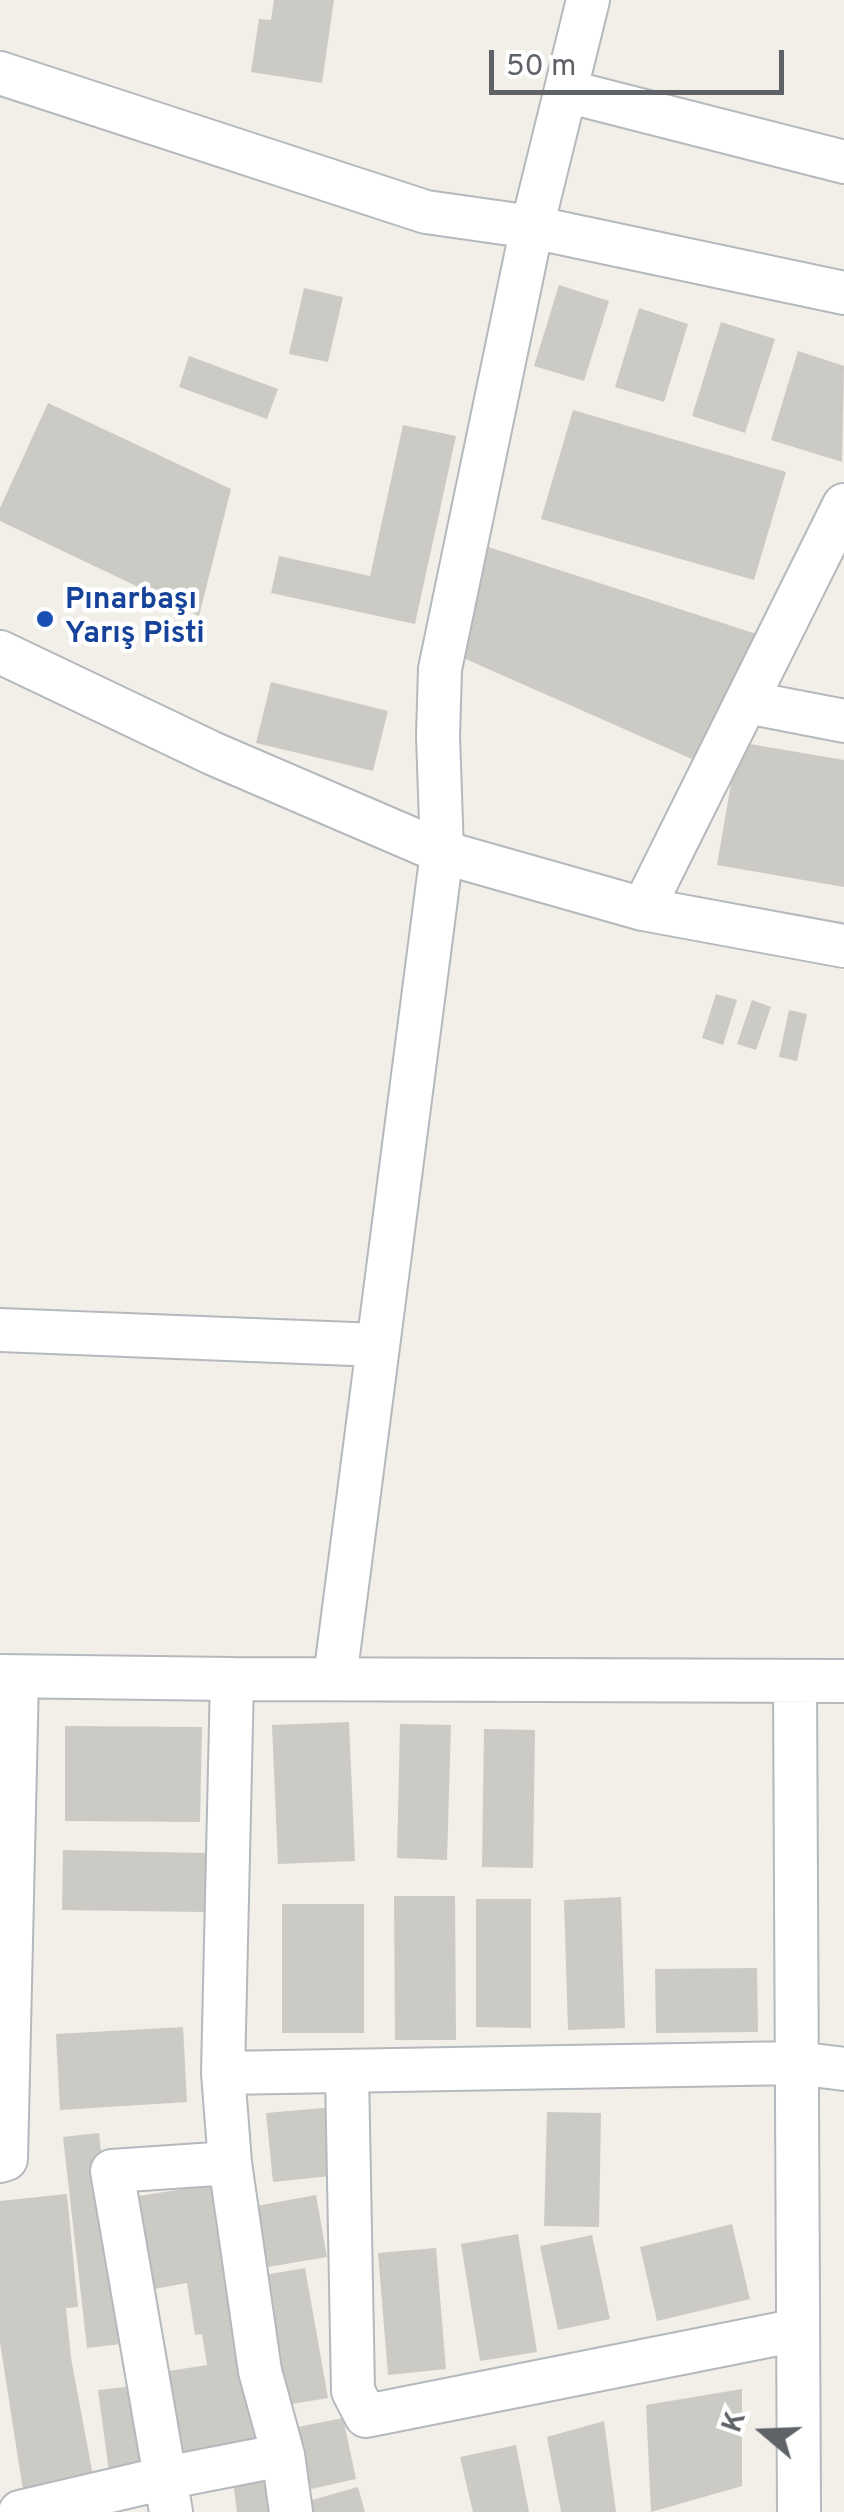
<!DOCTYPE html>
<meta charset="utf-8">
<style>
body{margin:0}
#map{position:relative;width:844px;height:2512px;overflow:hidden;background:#f1efe8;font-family:Overpass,sans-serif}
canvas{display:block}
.north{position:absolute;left:714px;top:2382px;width:100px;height:100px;-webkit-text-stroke:8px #fff;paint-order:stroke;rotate:289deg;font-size:28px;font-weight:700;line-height:40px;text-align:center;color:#5f6368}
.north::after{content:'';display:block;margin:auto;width:35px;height:45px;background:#5f6368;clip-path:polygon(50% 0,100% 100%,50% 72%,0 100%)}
.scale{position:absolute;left:489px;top:50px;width:295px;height:45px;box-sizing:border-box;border:5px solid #5f6368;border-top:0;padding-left:12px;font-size:30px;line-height:35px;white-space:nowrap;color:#5f6368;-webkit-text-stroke:8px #fff;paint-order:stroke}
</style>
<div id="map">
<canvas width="844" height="2512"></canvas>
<div class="north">K</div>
<div class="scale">50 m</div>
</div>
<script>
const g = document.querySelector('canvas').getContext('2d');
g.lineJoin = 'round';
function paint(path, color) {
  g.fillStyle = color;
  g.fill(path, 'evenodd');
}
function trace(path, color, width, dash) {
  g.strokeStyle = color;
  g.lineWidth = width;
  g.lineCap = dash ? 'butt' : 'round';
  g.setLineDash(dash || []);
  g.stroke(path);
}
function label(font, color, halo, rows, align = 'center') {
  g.font = font + ' Overpass,sans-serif';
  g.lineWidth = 9;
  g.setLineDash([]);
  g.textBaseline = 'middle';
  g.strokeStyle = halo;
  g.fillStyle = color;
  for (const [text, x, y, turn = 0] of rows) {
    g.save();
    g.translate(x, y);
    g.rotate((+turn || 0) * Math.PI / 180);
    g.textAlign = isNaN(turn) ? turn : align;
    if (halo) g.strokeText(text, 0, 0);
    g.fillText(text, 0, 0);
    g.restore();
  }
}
const building = new Path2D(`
 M 274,0 L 334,0 L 322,83 L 251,72 L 259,19 L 271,20 Z
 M 559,285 L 609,301 L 584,381 L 534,366 Z
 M 304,288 L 343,297 L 328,362 L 289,354 Z
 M 639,308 L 688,324 L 664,402 L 615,387 Z
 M 721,322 L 775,339 L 745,433 L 692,416 Z
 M 798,351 L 844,366 L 842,462 L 771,440 Z
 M 189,356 L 278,389 L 267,419 L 179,387 Z
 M 48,403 L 231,489 L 199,616 L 0,521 L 0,508 Z
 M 573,410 L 786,472 L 754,580 L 541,519 Z
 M 403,425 L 456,436 L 415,624 L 271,593 L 279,556 L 370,576 Z
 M 476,543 L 775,640 L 710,767 L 452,653 Z
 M 271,682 L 388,711 L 373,771 L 256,743 Z
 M 738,742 L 844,760 L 844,887 L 717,865 Z
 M 716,994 L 737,1000 L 723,1045 L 702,1038 Z
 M 752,1000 L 771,1007 L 756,1050 L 737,1044 Z
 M 789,1010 L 807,1014 L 797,1061 L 779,1057 Z
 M 349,1722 L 355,1861 L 278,1864 L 272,1725 Z
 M 400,1724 L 451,1725 L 447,1860 L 397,1858 Z
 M 65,1726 L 202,1727 L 200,1822 L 65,1821 Z
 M 484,1729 L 535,1730 L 533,1868 L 482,1867 Z
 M 63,1850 L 206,1853 L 205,1912 L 62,1910 Z
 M 394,1896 L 455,1896 L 456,2040 L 395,2040 Z
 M 621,1897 L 625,2028 L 568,2030 L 564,1900 Z
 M 476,1899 L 531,1899 L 531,2028 L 476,2027 Z
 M 282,1904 L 364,1904 L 364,2033 L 282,2033 Z
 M 757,1968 L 758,2032 L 656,2033 L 655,1969 Z
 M 183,2027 L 187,2102 L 60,2110 L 56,2034 Z
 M 334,2107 L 340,2175 L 273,2182 L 266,2113 Z
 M 547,2112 L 601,2113 L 599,2227 L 544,2226 Z
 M 99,2133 L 122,2344 L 87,2348 L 63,2137 Z
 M 220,2183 L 262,2450 L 185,2463 L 169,2371 L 207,2365 L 202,2334 L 195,2335 L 187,2283 L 154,2289 L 139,2196 Z
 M 67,2194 L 78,2307 L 66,2308 L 71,2358 L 96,2492 L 25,2503 L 0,2343 L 0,2201 Z
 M 316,2195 L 327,2257 L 256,2269 L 245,2208 Z
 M 732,2224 L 750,2299 L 657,2321 L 640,2247 Z
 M 518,2234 L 537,2352 L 480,2361 L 461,2244 Z
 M 592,2235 L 610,2319 L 558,2330 L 540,2246 Z
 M 436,2248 L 446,2369 L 388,2375 L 378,2253 Z
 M 305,2268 L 328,2398 L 286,2405 L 259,2276 Z
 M 143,2385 L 154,2473 L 110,2479 L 98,2390 Z
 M 742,2389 L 742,2486 L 651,2512 L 646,2405 Z
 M 343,2418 L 356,2479 L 311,2489 L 298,2427 Z
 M 604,2421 L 616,2512 L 561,2512 L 547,2437 Z
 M 516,2445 L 529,2512 L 473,2512 L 460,2457 Z
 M 273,2477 L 281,2512 L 237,2512 L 233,2481 Z
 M 358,2487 L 365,2512 L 303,2512 L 301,2503 Z`);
const street = new Path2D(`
 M 0,73 L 426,212 L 532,227 L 844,293
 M 566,91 L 844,162
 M 0,652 L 214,754 L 442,852 L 643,909 L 844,946
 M 746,702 L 844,721
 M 643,909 L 844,505
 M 0,1330 L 378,1345
 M 0,1676 L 232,1679 L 223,2073 L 230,2163 L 260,2371 L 283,2455 L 291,2512
 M 335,1678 L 442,852 L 438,736 L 440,669 L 532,227 L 588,0
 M 232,1679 L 844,1681
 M 795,1681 L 799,2512
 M 223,2073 L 796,2063 L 844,2069
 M 347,2073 L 353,2391 L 366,2416 L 798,2330
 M 0,2161 L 6,2159 L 17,1678
 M 20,2512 L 165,2478 L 283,2455
 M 171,2512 L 112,2171 L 230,2163`);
const markers = [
 [45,619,10,"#1a4fb4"]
];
const transitNames = [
 ["Pınarbaşı",65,602],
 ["Yarış Pisti",65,636]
];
paint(building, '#cccac5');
trace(street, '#b5b8bc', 46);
trace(street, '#fff', 42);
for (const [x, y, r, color] of markers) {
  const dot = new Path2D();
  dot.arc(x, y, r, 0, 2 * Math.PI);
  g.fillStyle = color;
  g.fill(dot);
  trace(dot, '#fff', 4);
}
label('bold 30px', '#164399', '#fff', transitNames, 'left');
</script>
